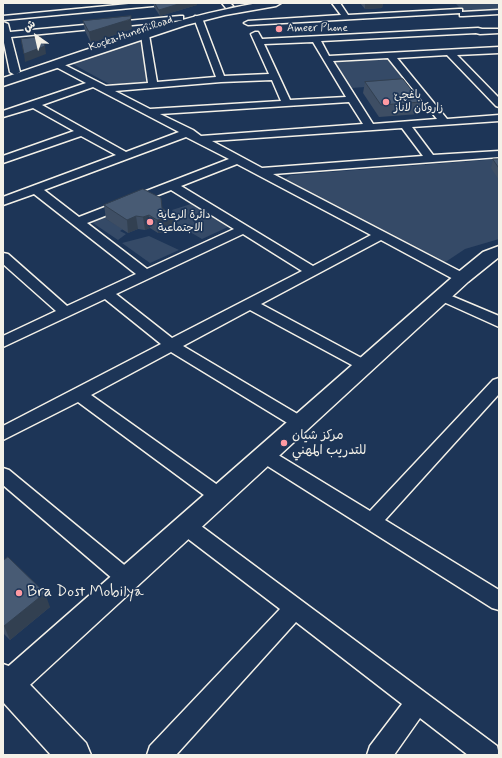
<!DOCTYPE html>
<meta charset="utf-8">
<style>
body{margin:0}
#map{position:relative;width:502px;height:758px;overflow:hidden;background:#1d3557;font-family:Mynerve,"Playpen Sans Arabic",sans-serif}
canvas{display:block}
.frame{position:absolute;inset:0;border:4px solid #f4f1e8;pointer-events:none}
.north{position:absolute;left:16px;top:16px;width:40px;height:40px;-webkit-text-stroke:3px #1d3557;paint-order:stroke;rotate:326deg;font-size:11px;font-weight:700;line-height:16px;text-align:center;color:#f4f1e8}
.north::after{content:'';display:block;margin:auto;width:14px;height:18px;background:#f4f1e8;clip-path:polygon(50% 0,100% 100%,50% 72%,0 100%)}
</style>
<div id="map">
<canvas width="502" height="758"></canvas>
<div class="frame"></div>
<div class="north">ش</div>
</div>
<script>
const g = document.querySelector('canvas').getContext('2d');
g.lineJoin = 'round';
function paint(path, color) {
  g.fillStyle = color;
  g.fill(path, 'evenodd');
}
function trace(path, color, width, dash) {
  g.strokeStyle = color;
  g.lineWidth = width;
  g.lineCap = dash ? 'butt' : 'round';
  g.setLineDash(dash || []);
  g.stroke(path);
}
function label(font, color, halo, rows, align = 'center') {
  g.font = font + ' Mynerve,"Playpen Sans Arabic",sans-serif';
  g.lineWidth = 3.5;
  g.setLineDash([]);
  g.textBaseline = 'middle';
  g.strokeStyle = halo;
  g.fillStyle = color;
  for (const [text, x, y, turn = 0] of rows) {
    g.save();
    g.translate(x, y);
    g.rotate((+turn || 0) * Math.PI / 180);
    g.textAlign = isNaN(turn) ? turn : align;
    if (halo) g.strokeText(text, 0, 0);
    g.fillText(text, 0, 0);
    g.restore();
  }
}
const green = new Path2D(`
 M 455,3 L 499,3 L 499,11 L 465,13 Z
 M 140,39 L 147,82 L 111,85 L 71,63 Z
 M 387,58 L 408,84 L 351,88 L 333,61 Z
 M 499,159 L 499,239 L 465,249 L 447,261 L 441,263 L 435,262 L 343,210 L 283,180 L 291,175 Z
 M 194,203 L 230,226 L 202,239 L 178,225 L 172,210 Z
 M 112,212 L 106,219 L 123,229 L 120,231 L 126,234 L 118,240 L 90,221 Z
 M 149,236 L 179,250 L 150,263 L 122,243 Z`);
const minor = new Path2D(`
 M 139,3 L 167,3 L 163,5 L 3,20 L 3,16 Z
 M 222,3 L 230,3 L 233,6 L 226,8 Z
 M 332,3 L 340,3 L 348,15 L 459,9 L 462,9 L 462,12 L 499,10 L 499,14 L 463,16 L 460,16 L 460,13 L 248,25 L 244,23 L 248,21 L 341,15 Z
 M 180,16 L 183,16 L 183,20 L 11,37 L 20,72 L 15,75 L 10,72 L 3,38 L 3,22 L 8,24 L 10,32 Z
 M 195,16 L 202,18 L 224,76 L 269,74 L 251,34 L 255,32 L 258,32 L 262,39 L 478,28 L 482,29 L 499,29 L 499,33 L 480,34 L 476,33 L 321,41 L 329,56 L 499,47 L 499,53 L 457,55 L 499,98 L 499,107 L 496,106 L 447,55 L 397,58 L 447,119 L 499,115 L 499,121 L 412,127 L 433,155 L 499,151 L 499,157 L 273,174 L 467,275 L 469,278 L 467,281 L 457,281 L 381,240 L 261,304 L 369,362 L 371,366 L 369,370 L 363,371 L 250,310 L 183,346 L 306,419 L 308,423 L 306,427 L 300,429 L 294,427 L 171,352 L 91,395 L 226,491 L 228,496 L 226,501 L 219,503 L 212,501 L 78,402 L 3,440 L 3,426 L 161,344 L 105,299 L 3,347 L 3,336 L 56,311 L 3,264 L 3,253 L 8,254 L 67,306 L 136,274 L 34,194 L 3,205 L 3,197 L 116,155 L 81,136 L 3,163 L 3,156 L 74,131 L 33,108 L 3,117 L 3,111 L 86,83 L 56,67 L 55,65 L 59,62 L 106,86 L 148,83 L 141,35 L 145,33 L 149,35 L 157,82 L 216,77 L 194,18 ZM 313,42 L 346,97 L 290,100 L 264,44 ZM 388,58 L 437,119 L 373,124 L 333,61 ZM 272,80 L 281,101 L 150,109 L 115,91 L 221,82 ZM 93,87 L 179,132 L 126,152 L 42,105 ZM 349,102 L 363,124 L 201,136 L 193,130 L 160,114 ZM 402,128 L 423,156 L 262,168 L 212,141 ZM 186,137 L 229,159 L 79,217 L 44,190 ZM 237,164 L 371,235 L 313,266 L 181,186 ZM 171,190 L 234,229 L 147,269 L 87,223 ZM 243,234 L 302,271 L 172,338 L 116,294 Z
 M 442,292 L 499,316 L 499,327 L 437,299 L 435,296 L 437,293 Z
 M 499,378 L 499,394 L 385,520 L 499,590 L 499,610 L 492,608 L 258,460 L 255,455 L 258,450 L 264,448 L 270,450 L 370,511 L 493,380 Z
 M 3,468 L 9,470 L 134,573 L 137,579 L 134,585 L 127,588 L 120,585 L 3,485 Z
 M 186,518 L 193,520 L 497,746 L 499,755 L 468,755 L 420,718 L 394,755 L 367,755 L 370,746 L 402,704 L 296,622 L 176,755 L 147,755 L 150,746 L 280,609 L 179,532 L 176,526 L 179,520 Z`);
const tertiary = new Path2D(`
 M 499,246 L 499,257 L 468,282 L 19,695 L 9,699 L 3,697 L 3,671 L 456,274 L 483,252 Z`);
const secondary = new Path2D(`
 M 3,664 L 14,668 L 86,743 L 91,755 L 51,755 L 3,702 Z`);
const primary = new Path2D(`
 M 258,3 L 281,3 L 276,6 L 225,15 L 186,25 L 3,86 L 3,78 C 87,50 171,18 258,3 Z`);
const wall = new Path2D(`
 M 154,3 L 197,3 L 197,5 L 160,16 L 154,7 Z
 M 360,3 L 383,3 L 382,8 L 365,9 Z
 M 83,21 L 132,29 L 91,43 L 85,31 Z
 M 365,82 L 421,102 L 419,114 L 379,117 L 363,93 Z
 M 493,159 L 499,159 L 499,180 L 491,168 Z
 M 104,205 L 162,208 L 175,230 L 158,233 L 150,228 L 145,230 L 138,229 L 128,233 L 106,219 Z
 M 3,561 L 50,607 L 10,640 L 3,633 Z`);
const shadedWall = new Path2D(`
 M 182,3 L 197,3 L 197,5 L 160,16 L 159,10 Z
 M 365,3 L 383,3 L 382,8 L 365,9 Z
 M 131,19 L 132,29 L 91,43 L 89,32 Z
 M 45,46 L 46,54 L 25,62 L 24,54 Z
 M 149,215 L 150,228 L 145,230 L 143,217 Z
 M 136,216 L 138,229 L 128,233 L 127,220 Z
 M 174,217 L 175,230 L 158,233 L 157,220 Z
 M 45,593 L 50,607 L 10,640 L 4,626 Z`);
const building = new Path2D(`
 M 155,3 L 182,3 L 159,10 Z
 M 131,16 L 131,19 L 89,32 L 83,21 Z
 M 41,37 L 45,46 L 24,54 L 21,39 Z
 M 403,79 L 421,102 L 381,105 L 365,82 Z
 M 493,159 L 499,159 L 499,168 Z
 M 143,189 L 161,198 L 162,208 L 174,217 L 157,220 L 149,215 L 143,217 L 136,216 L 127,220 L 104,205 Z
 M 8,557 L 45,593 L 4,626 L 3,626 L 3,561 Z`);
const markers = [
 [279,29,4,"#ff9aa2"],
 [386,102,4,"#ff9aa2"],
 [150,222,4,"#ff9aa2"],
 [284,443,4,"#ff9aa2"],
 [19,593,4,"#ff9aa2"]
];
const farPoinames = [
 ["Ameer Phone",287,29],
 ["باغچێ",394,96],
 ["زاروكان لاناز",394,109],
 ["دائرة الرعاية",158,216],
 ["الاجتماعية",158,229]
];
const farStreetnames = [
 ["Koçka Hunerî Road",131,34,-19]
];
const poiNames = [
 ["مركز شيان",292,436],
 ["للتدريب المهني",292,451]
];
const nearPoinames = [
 ["Bra Dost Mobilya",27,593]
];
paint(green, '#354a67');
trace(minor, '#f4f1e8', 3);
trace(tertiary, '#f4f1e8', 3);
trace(secondary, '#f4f1e8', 3);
trace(primary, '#f4f1e8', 3);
paint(minor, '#1d3557');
paint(tertiary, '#1d3557');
paint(secondary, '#1d3557');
paint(primary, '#1d3557');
paint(wall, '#3e4e64');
paint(shadedWall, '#324051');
paint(building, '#485b74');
trace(building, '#324051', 1);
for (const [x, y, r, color] of markers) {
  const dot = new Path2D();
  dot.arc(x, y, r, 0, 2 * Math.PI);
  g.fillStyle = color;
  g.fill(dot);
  trace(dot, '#1d3557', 1.5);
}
label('11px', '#f4f1e8', '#1d3557', farPoinames, 'left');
label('11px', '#f4f1e8', '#1d3557', farStreetnames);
label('13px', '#f4f1e8', '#1d3557', poiNames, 'left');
label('16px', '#f4f1e8', '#1d3557', nearPoinames, 'left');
</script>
